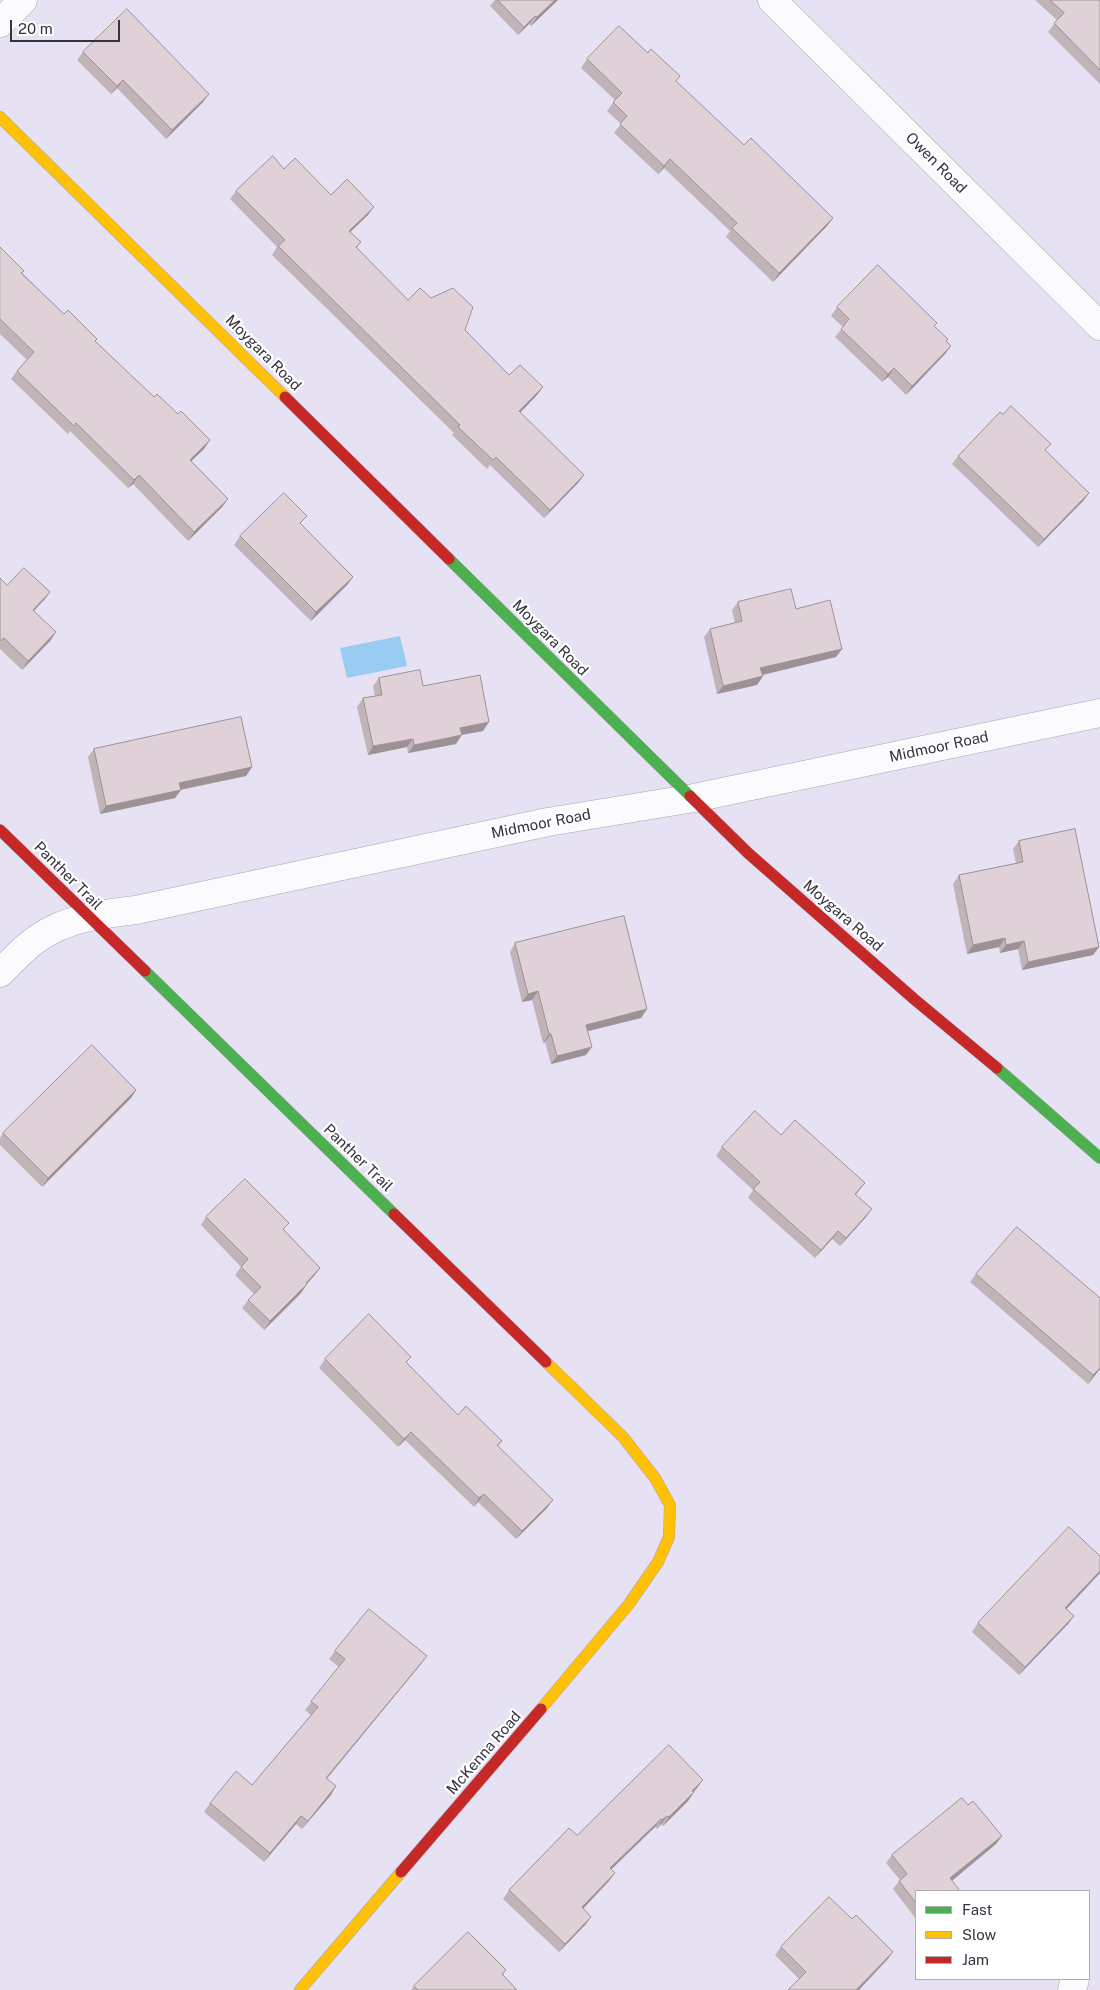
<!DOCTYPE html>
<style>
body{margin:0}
#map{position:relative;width:1100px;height:1990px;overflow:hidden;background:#e7e2f3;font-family:"Public Sans",sans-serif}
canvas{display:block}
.legend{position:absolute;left:915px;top:1890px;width:175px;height:90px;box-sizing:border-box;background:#fff;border:1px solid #afadb2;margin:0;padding:6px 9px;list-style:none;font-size:15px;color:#36323f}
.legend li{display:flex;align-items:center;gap:10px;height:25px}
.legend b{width:25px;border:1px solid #afadb2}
.scale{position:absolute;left:10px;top:20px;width:110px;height:22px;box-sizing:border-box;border:2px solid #36323f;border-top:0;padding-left:6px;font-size:15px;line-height:18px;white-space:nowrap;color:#36323f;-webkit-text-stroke:4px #fff;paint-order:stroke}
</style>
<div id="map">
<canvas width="1100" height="1990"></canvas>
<ul class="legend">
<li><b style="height:6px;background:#4caf50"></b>Fast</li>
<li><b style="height:6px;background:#ffc107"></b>Slow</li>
<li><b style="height:6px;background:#c62828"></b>Jam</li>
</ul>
<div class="scale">20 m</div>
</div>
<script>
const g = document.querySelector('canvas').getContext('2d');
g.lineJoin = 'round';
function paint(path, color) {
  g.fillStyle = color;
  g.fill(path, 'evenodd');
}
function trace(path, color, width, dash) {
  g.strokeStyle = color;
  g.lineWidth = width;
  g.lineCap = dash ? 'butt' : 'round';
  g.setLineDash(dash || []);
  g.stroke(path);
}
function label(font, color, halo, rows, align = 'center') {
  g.font = font + ' "Public Sans",sans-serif';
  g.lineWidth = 4.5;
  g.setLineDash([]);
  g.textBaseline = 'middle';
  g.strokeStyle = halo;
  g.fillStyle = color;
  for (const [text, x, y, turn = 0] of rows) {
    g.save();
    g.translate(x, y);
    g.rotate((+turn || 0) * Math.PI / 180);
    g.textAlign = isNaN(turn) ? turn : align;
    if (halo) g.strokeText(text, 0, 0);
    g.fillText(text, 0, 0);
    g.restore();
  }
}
const water = new Path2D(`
 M 400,636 L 407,666 L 347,678 L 340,648 Z`);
const street = new Path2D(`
 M 772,0 L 1100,326
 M 0,23 L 23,0
 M 0,973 C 12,962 23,948 37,939 C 66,918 101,914 136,910 L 548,822 L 694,798 L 1100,713
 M 1072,1990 L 1075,1979`);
const fast = new Path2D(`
 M 449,559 L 690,796
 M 145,971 L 394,1214
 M 997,1068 L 1100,1158`);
const slow = new Path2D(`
 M 0,117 L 285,397
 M 541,1709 L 629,1604 L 658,1562 L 669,1537 L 670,1505 L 655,1478 L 623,1437 L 546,1362
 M 300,1990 L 401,1872`);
const jam = new Path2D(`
 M 285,397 L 449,559
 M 690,796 L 748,853 L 914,999 L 997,1068
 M 0,830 L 145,971
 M 394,1214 L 546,1362
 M 401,1872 L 541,1709`);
const wall = new Path2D(`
 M 495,0 L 558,0 L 531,26 L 529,24 L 518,35 L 490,6 Z
 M 1035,0 L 1100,0 L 1100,84 L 1048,32 L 1057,20 Z
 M 83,52 L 203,102 L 166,139 L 117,88 L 111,94 L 77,60 Z
 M 587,59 L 676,82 L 744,145 L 833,218 L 827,226 L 773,282 L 726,237 L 730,231 L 664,168 L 658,174 L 614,133 L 621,124 L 607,111 L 615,100 L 581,68 Z
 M 284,169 L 368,215 L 350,232 L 361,242 L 357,248 L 408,300 L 465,330 L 509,375 L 543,387 L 537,395 L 520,413 L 584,475 L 578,483 L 544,518 L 490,465 L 487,469 L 452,435 L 454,433 L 272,255 L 277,247 L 230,199 L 236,191 Z
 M 0,247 L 24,271 L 22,273 L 64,314 L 95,341 L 204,449 L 191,461 L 228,499 L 222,507 L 188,541 L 133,484 L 128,488 L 70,431 L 68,434 L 11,379 L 17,371 L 27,360 L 0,334 Z
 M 837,307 L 935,327 L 951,346 L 945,354 L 906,395 L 888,377 L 882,382 L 835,337 L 843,327 L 831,316 Z
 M 1003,414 L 1046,451 L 1089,493 L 1083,501 L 1038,547 L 952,464 L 958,456 Z
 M 301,524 L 353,577 L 347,585 L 311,621 L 234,545 L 240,536 Z
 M 0,578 L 7,585 L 50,592 L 44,600 L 34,611 L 56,632 L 50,641 L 22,670 L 0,649 Z
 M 738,602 L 796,609 L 842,649 L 836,657 L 762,675 L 763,676 L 757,685 L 717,694 L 704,637 L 710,629 L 735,623 L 732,610 Z
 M 379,678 L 423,686 L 483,731 L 461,735 L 456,744 L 408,753 L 407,747 L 368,755 L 357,707 L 363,698 L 375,696 L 373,686 Z
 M 94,749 L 252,767 L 246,776 L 181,790 L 175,798 L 100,814 L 88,757 Z
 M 1019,841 L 1099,947 L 1093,955 L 1022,970 L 1018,949 L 1000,953 L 999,947 L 967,954 L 953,884 L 959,875 L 1016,863 L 1013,849 Z
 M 515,943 L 647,1009 L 641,1018 L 588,1031 L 586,1055 L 551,1064 L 545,1042 L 543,1043 L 532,1000 L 522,1002 L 510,952 Z
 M 136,1090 L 131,1098 L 42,1187 L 0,1145 L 0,1138 L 3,1133 Z
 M 781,1135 L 865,1183 L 856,1195 L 872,1209 L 866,1217 L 840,1246 L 832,1239 L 815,1258 L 748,1198 L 753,1190 L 716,1156 L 722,1147 Z
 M 206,1217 L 284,1230 L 320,1268 L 314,1276 L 307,1284 L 301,1293 L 264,1330 L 242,1308 L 248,1300 L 254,1294 L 235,1275 L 241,1267 L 201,1225 Z
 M 976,1274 L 1100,1369 L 1088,1384 L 970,1282 Z
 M 325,1359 L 407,1363 L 458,1415 L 502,1441 L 498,1446 L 547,1508 L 516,1539 L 478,1502 L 474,1507 L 405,1440 L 398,1447 L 319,1368 Z
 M 1100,1556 L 1100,1573 L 1066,1609 L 1074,1616 L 1068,1624 L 1019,1675 L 972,1632 L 978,1623 Z
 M 335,1651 L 427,1656 L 421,1664 L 327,1779 L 331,1795 L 302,1829 L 296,1824 L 264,1862 L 204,1812 L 210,1803 L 252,1785 L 311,1715 L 305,1710 L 339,1667 L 329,1659 Z
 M 697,1788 L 694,1792 L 688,1801 L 663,1826 L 661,1824 L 657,1829 L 655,1827 L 612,1869 L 609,1881 L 583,1909 L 591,1917 L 585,1925 L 559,1952 L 503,1899 L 509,1890 L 577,1835 Z
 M 968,1805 L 1002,1836 L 996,1844 L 952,1881 L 916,1891 L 916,1919 L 893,1889 L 900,1880 L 886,1863 L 892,1855 Z
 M 781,1947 L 887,1960 L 799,1979 L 775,1955 Z
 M 506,1970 L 503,1975 L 517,1990 L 411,1990 L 414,1986 Z`);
const shadedWall = new Path2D(`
 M 555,0 L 558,0 L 531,26 L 537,17 Z
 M 535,16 L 529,24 L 518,35 L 524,27 Z
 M 123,80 L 117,88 L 111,94 L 117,86 Z
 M 209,94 L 203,102 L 166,139 L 172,130 Z
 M 670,159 L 664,168 L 658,174 L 664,166 Z
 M 374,207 L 368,215 L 343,239 L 349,231 Z
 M 833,218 L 827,226 L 773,282 L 779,273 Z
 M 951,346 L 945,354 L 906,395 L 912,386 Z
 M 894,368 L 888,377 L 882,382 L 888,374 Z
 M 543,387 L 537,395 L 513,420 L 519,411 Z
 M 210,440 L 204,449 L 184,468 L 190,460 Z
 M 139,475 L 133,484 L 128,488 L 134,480 Z
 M 584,475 L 578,483 L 544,518 L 550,510 Z
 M 1089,493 L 1083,501 L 1038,547 L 1044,539 Z
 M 228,499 L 222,507 L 188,541 L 194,532 Z
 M 353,577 L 347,585 L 311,621 L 316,612 Z
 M 50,592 L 44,600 L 27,618 L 33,610 Z
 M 56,632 L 50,641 L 22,670 L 28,661 Z
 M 842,649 L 836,657 L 754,677 L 760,668 Z
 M 763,676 L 757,685 L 717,694 L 723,686 Z
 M 489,722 L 483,731 L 455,736 L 460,728 Z
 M 462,735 L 456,744 L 408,753 L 414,745 Z
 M 413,739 L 407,747 L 368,755 L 373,746 Z
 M 252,767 L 246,776 L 173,791 L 179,783 Z
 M 181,790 L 175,798 L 100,814 L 106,806 Z
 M 1005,938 L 999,947 L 967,954 L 973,945 Z
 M 1024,941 L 1018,949 L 1000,953 L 1006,945 Z
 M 1099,947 L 1093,955 L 1022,970 L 1028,962 Z
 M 538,991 L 532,1000 L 522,1002 L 528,994 Z
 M 647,1009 L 641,1018 L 580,1033 L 586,1025 Z
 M 549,1034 L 551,1034 L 545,1042 L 543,1043 Z
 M 592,1047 L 586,1055 L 551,1064 L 557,1056 Z
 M 136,1090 L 131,1098 L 42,1187 L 48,1178 Z
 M 872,1209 L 866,1217 L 840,1246 L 846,1238 Z
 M 838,1231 L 832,1239 L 815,1258 L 821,1250 Z
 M 320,1268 L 314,1276 L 300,1291 L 306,1283 Z
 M 307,1284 L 301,1293 L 264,1330 L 270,1321 Z
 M 1100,1368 L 1100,1369 L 1088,1384 L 1093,1375 Z
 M 411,1432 L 405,1440 L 398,1447 L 404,1439 Z
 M 484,1494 L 478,1502 L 474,1507 L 479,1498 Z
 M 553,1500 L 547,1508 L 516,1539 L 522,1531 Z
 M 1100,1571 L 1100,1573 L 1059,1617 L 1065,1608 Z
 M 1074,1616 L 1068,1624 L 1019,1675 L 1025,1667 Z
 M 427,1656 L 421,1664 L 320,1786 L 326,1778 Z
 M 703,1780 L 697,1788 L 687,1799 L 692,1791 Z
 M 336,1786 L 331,1795 L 302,1829 L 308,1821 Z
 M 694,1792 L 688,1801 L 663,1826 L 669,1817 Z
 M 301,1816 L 296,1824 L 264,1862 L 270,1853 Z
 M 667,1816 L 661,1824 L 657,1829 L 662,1820 Z
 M 661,1819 L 655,1827 L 604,1876 L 610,1868 Z
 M 1002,1836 L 996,1844 L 944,1887 L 950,1878 Z
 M 615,1873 L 609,1881 L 576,1916 L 582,1907 Z
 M 591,1917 L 585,1925 L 559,1952 L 565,1944 Z
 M 893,1952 L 887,1960 L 859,1990 L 856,1990 Z`);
const building = new Path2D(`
 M 498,0 L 555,0 L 537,17 L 535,16 L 524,27 Z
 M 1050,0 L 1100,0 L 1100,70 L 1054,23 L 1064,13 Z
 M 127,9 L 209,94 L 172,130 L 123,80 L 117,86 L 83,52 Z
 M 619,26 L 648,53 L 651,49 L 680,76 L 676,81 L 744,145 L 751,138 L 833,218 L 779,273 L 732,228 L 737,223 L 670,159 L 664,166 L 620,124 L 627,116 L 613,102 L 622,93 L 587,59 Z
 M 273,156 L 284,169 L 295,158 L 331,195 L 347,179 L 374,207 L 349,231 L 361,242 L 356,247 L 408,300 L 420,288 L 431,298 L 453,288 L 473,307 L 465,330 L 509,375 L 520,365 L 543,387 L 519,411 L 584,475 L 550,510 L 496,457 L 493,460 L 458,427 L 460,425 L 278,246 L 285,240 L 236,191 Z
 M 0,247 L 24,271 L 21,273 L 64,314 L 68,310 L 97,339 L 95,341 L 154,397 L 157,394 L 178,414 L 181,411 L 210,440 L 190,460 L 228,499 L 194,532 L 139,475 L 134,480 L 76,423 L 74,426 L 17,371 L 34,352 L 0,319 Z
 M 878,265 L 937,323 L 934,326 L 948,339 L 946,341 L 951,346 L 912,386 L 894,368 L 888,374 L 841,329 L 849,319 L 837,307 Z
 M 1011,406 L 1051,444 L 1045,450 L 1089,493 L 1044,539 L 958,456 L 1000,412 L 1003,414 Z
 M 284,493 L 307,516 L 300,523 L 353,577 L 316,612 L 240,536 Z
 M 24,568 L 50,592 L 33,610 L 56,632 L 28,661 L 4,638 L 0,641 L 0,578 L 7,585 Z
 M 791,589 L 796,609 L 830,600 L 842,649 L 760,668 L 763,676 L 723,686 L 710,629 L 742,621 L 738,602 Z
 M 420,670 L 423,686 L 480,675 L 489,722 L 460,728 L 462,735 L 414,745 L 413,739 L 373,746 L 363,698 L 382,695 L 379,678 Z
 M 241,717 L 252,767 L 179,783 L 181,790 L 106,806 L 94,749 Z
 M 1075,829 L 1099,947 L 1028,962 L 1024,941 L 1006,945 L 1005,938 L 973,945 L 959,875 L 1023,862 L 1019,841 Z
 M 624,916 L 647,1009 L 586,1025 L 592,1047 L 557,1056 L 551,1034 L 549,1034 L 538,991 L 528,994 L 515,943 Z
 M 92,1045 L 136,1090 L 48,1178 L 3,1133 Z
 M 755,1111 L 781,1135 L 795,1120 L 865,1183 L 855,1194 L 872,1209 L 846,1238 L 838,1231 L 821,1250 L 753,1189 L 760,1182 L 722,1147 Z
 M 245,1179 L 289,1223 L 283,1229 L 320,1268 L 306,1283 L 307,1284 L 270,1321 L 248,1300 L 261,1287 L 241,1267 L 248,1259 L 206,1217 Z
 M 1017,1227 L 1100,1298 L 1100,1368 L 1093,1375 L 976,1274 Z
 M 369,1314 L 411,1357 L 406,1362 L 458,1415 L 466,1406 L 502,1441 L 497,1445 L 553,1500 L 522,1531 L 484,1494 L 479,1498 L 411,1432 L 404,1439 L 325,1359 Z
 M 1069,1527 L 1100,1556 L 1100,1571 L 1065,1608 L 1074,1616 L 1025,1667 L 978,1623 Z
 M 369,1609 L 427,1656 L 326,1778 L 336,1786 L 308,1821 L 301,1816 L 270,1853 L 210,1803 L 236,1771 L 252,1785 L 318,1707 L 311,1701 L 345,1659 L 335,1651 Z
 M 669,1745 L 703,1780 L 692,1791 L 694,1792 L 669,1817 L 667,1816 L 662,1820 L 661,1819 L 610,1868 L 615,1873 L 582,1907 L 591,1917 L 565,1944 L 509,1890 L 569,1828 L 577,1835 Z
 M 962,1798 L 968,1805 L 973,1801 L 1002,1836 L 950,1878 L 960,1891 L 916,1891 L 916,1903 L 899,1881 L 907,1874 L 892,1855 Z
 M 829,1897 L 852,1919 L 856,1915 L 893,1952 L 856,1990 L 788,1990 L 806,1972 L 781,1947 Z
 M 468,1932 L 506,1970 L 502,1974 L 517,1990 L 418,1990 L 414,1986 Z`);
const streetNames = [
 ["Owen Road",936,163,45],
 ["Moygara Road",263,353,45],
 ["Moygara Road",550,638,45],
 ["Midmoor Road",939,747,-12],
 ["Midmoor Road",541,824,-11],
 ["Panther Trail",68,876,45],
 ["Moygara Road",843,916,41],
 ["Panther Trail",358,1158,44],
 ["McKenna Road",484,1753,-49]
];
paint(water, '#9accf3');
trace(street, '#a8a4b1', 29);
trace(fast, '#a8a4b1', 12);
trace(slow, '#a8a4b1', 12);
trace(jam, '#a8a4b1', 12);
trace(street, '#fbfbfd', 28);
trace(fast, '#4caf50', 11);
trace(slow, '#ffc107', 11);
trace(jam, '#c62828', 11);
paint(wall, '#c0b4b9');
paint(shadedWall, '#9c9296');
paint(building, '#dfd1d7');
trace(building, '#9c9296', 1);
label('15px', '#36323f', '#fff', streetNames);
</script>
